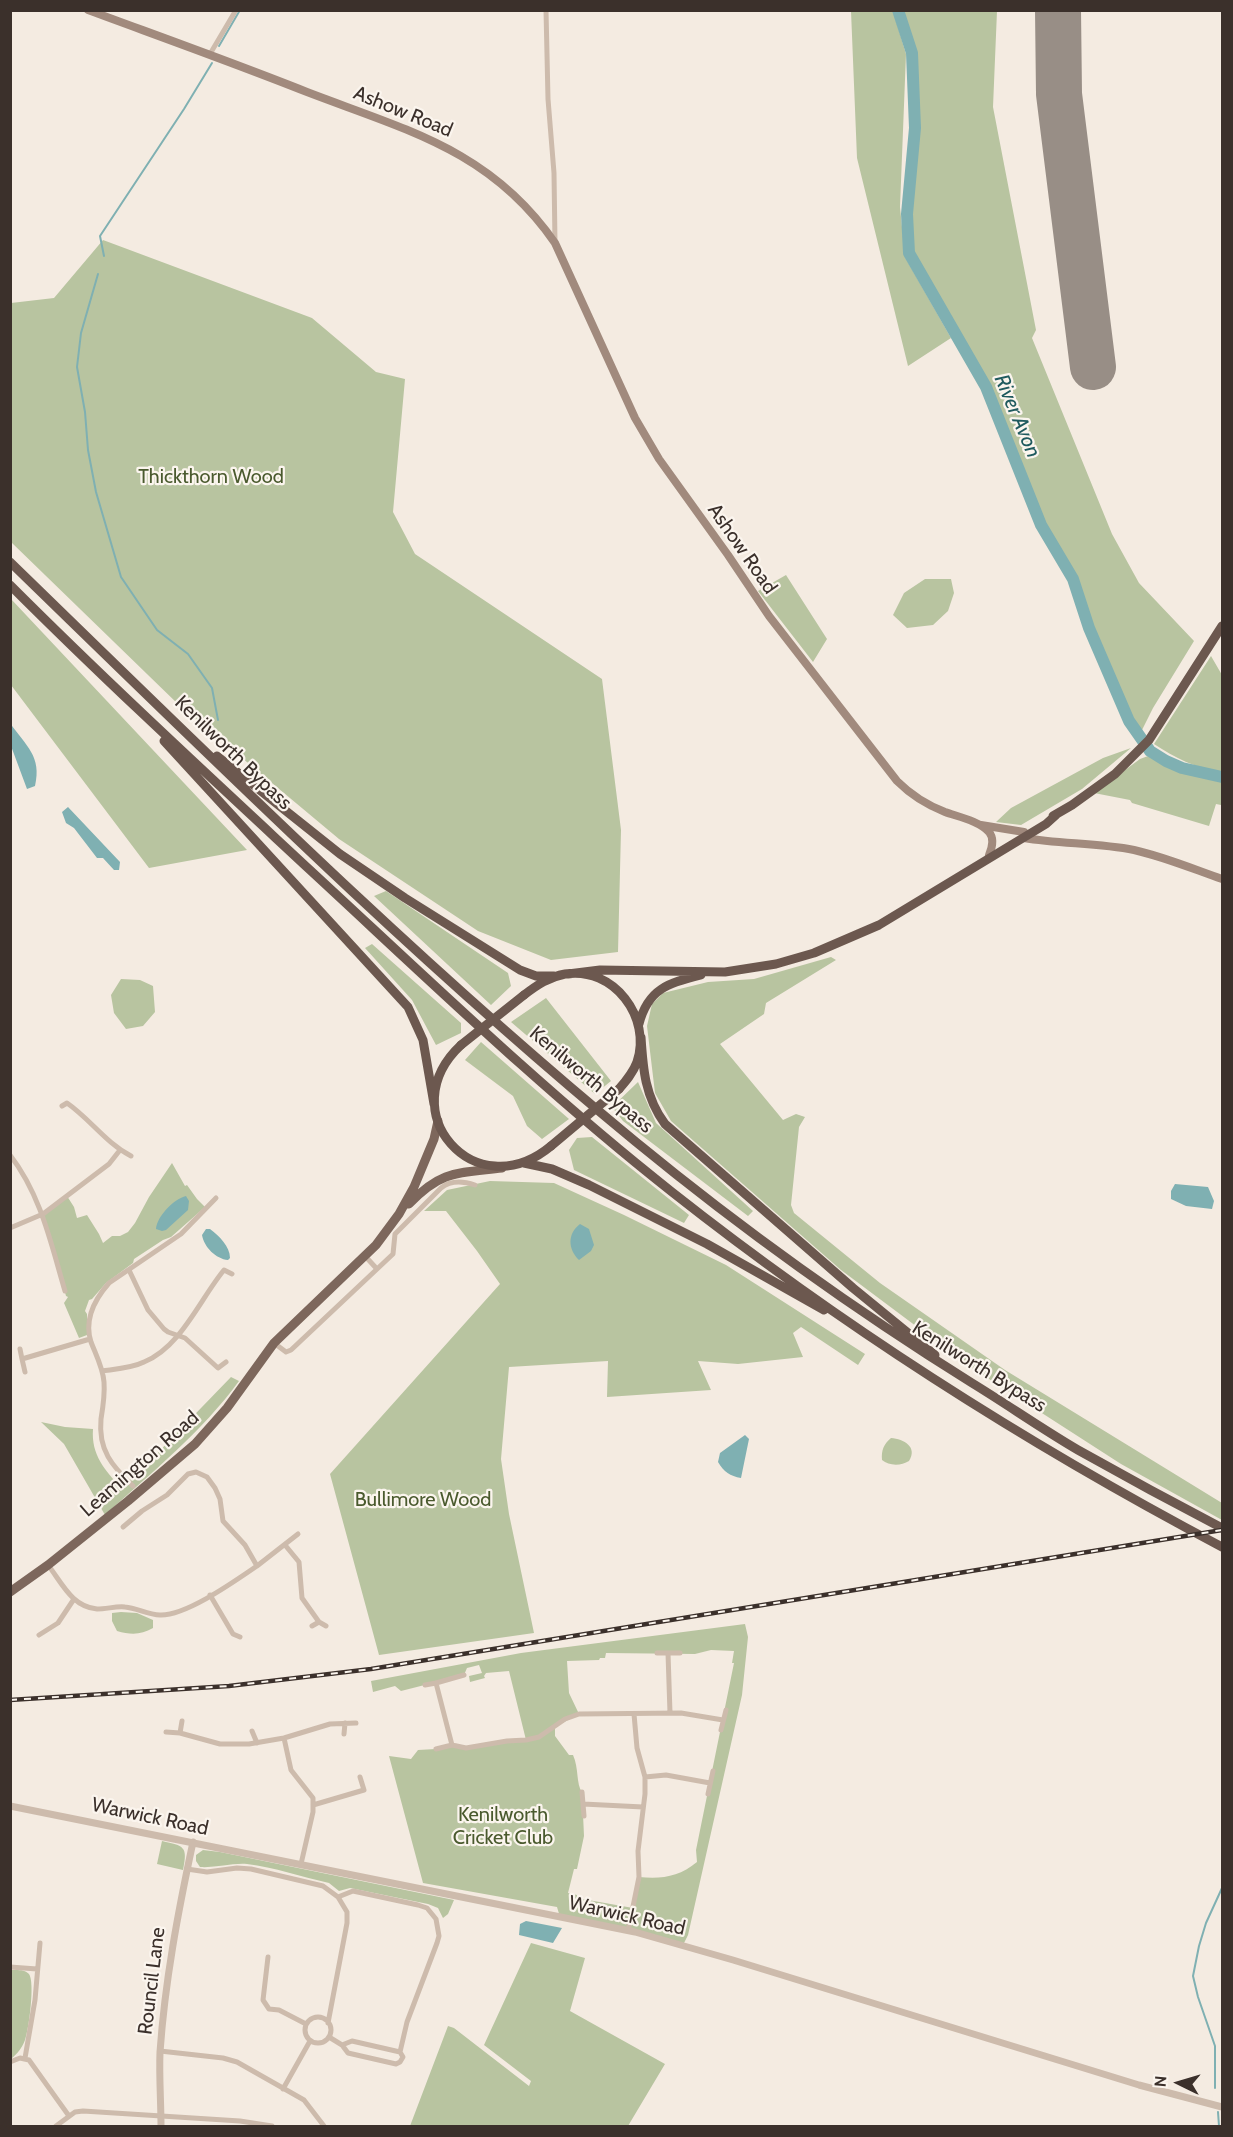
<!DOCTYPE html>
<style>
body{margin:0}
#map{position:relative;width:1233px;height:2137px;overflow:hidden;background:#f4ebe1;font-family:Cabin,sans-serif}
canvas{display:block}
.frame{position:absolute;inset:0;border:12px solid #3b302b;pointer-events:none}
.north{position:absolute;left:1149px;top:2053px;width:60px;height:60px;-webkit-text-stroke:4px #fbf5ee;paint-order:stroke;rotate:275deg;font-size:16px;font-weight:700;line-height:24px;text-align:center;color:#3b302b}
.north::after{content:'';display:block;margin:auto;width:21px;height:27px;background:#3b302b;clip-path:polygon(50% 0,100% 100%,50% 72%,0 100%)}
</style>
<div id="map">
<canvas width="1233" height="2137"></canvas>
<div class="frame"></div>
<div class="north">N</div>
</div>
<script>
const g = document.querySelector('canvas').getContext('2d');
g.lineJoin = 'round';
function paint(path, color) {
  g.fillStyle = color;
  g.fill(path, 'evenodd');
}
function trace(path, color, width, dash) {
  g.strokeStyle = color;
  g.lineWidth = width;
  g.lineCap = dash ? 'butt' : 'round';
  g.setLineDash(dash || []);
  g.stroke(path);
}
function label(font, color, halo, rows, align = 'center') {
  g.font = font + ' Cabin,sans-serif';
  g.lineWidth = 4.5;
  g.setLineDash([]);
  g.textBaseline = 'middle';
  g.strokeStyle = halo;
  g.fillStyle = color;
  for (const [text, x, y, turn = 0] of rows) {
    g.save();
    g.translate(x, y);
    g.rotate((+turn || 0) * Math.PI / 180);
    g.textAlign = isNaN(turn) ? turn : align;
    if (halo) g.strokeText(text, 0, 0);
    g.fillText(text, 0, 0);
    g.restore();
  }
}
const green = new Path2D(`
 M 851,11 L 893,11 L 906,54 L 900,207 L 905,257 L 951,338 L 908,366 L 857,158 Z
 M 898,11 L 997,11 L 993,107 L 1036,330 L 1032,338 L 1112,534 L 1139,583 L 1194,641 L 1153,708 L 1139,736 L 1115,691 L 1089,628 L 1073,579 L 1041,525 L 986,387 L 909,253 L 907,214 L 915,128 L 912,53 Z
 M 103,240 L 312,318 L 376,372 L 405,379 L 393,512 L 415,554 L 602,679 L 621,830 L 618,952 L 551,960 L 478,931 L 339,839 L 181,707 L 11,542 L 11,303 L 54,298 Z
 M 786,575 L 827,639 L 813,662 L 758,591 Z
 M 925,579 L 951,579 L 954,593 L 948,611 L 933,625 L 907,628 L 893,615 L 904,593 Z
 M 11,599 L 247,850 L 149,868 L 11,685 Z
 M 1211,656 L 1222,675 L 1222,773 C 1196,768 1175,758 1154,744 Z
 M 1131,748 L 1082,789 L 1021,825 L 996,822 L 1011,808 L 1103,758 Z
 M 1148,756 L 1185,773 L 1222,780 L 1222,802 L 1221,805 L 1216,804 L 1209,826 L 1132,803 L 1130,800 L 1094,793 L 1140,759 Z
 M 386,891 L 508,973 L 511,986 L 491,1005 L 374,896 Z
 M 372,944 L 461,1023 L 461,1033 L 436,1045 L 412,1000 L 365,948 Z
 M 831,957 L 836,960 L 766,1003 L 764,1014 L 720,1044 L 783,1120 L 796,1114 L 805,1117 L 799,1127 L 791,1205 L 794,1213 L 880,1283 L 1005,1370 L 1222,1503 L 1222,1520 L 1121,1464 L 972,1368 L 841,1270 L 671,1121 L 655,1093 L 647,1026 L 652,1004 L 663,993 L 708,982 L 754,979 Z
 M 121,979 L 140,980 L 153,986 L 155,1012 L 143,1026 L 126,1029 L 114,1013 L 111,995 Z
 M 546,998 L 611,1081 L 595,1094 L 511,1022 Z
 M 481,1042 L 569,1119 L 542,1139 L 527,1126 L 513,1096 L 465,1060 Z
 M 638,1082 L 656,1123 L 753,1211 L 748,1216 L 623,1121 L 612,1107 Z
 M 592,1137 L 689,1215 L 684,1223 L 574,1170 L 569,1150 L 577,1138 Z
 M 172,1163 L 185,1186 L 187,1185 L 197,1199 L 205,1207 L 171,1237 L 163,1240 L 134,1259 L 133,1263 L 106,1283 L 92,1299 L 89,1300 L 85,1311 L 87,1314 L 87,1335 L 79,1338 L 64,1303 L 68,1297 L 66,1296 L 43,1214 L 67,1196 L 74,1207 L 77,1218 L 87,1215 L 99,1234 L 103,1243 L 112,1236 L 120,1236 L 128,1232 L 135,1223 L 149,1197 Z
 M 490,1181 L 554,1183 L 624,1215 L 726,1265 L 865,1354 L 858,1365 L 801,1327 L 793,1333 L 803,1357 L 738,1364 L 698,1361 L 711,1390 L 607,1397 L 608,1361 L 509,1367 L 501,1459 L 509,1514 L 534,1633 L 379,1655 L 330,1474 L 500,1284 L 477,1251 L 446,1211 L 424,1211 L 447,1190 Z
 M 231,1377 L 239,1381 C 202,1432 152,1472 105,1515 L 64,1444 L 41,1422 L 65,1427 L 93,1429 C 91,1455 105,1470 121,1488 L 143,1468 Z
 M 891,1438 C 904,1439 918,1447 909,1461 C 901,1466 889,1466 882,1460 C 881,1450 884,1444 891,1438 Z
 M 121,1612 L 137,1613 L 153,1620 L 153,1628 C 141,1635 131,1635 117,1631 L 112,1621 L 112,1613 Z
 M 745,1624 L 748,1637 L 742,1695 L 688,1935 L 683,1945 L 560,1917 L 557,1907 L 423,1883 L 389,1756 L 411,1759 L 418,1750 L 436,1749 L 452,1745 L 466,1748 L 526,1740 L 509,1671 L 486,1673 L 484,1676 L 485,1678 L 470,1682 L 469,1676 L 482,1673 L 479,1665 L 467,1668 L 464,1675 L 401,1691 L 395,1686 L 373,1692 L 371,1681 L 521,1653 ZM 711,1650 L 734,1651 L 732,1663 L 734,1663 L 696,1850 L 697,1862 C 679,1877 662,1879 639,1877 L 633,1908 L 577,1898 L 577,1895 L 568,1893 L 574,1869 L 577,1869 L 584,1836 L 582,1792 C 576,1784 579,1768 573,1755 L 569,1755 L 555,1736 L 555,1727 L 579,1714 L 569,1693 L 567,1661 L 599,1660 L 600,1658 L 605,1658 L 606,1653 L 695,1654 Z
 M 162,1841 C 184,1846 188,1846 183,1870 L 157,1864 Z
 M 203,1850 L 220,1852 L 454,1900 L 448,1914 L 443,1918 L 438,1908 L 428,1904 L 350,1888 L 339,1891 L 329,1883 C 302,1877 274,1867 247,1864 C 231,1863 216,1868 200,1867 L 196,1861 L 196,1855 Z
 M 531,1943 L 585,1958 L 570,2011 L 665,2064 L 628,2126 L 410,2126 L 448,2026 L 454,2028 L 529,2086 L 531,2081 L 484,2045 Z
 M 11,1970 C 16,1970 25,1969 29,1974 C 35,1982 29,2029 25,2040 C 22,2048 17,2054 11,2059 Z`);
const water = new Path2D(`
 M 10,723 C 26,746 42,756 35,786 L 27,789 L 11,746 Z
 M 68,807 L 120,862 L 119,870 L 114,870 L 103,858 L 97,858 L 74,828 L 66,823 L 62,812 Z
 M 1175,1184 L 1208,1187 L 1214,1201 L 1212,1209 L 1186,1206 L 1171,1199 L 1171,1191 Z
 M 186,1196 L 189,1201 L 188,1210 L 166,1230 L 162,1231 L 156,1229 C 157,1216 174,1199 186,1196 Z
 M 580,1224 L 589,1229 L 594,1245 L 591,1251 L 579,1260 C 568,1249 567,1234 580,1224 Z
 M 206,1229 L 210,1229 C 219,1236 230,1246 230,1258 L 228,1260 C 216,1259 204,1247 202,1235 Z
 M 745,1435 L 749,1439 L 741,1478 C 730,1476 724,1472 718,1462 L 720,1453 Z
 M 526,1921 L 562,1928 L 553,1943 L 519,1935 L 520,1924 Z`);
const stream = new Path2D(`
 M 219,46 L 240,10
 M 104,256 L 100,236 L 184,109 L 212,63
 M 98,274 L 81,333 L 77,367 L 85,412 L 88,450 L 96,492 L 121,577 L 157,630 L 188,654 L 212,688 L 218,720
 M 1215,2088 L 1215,2046 L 1198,1997 L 1193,1976 L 1199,1946 L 1206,1923 L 1222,1888
 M 1218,2112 L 1219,2126`);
const river = new Path2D(`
 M 898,10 L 912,53 L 915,128 L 907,214 L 909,253 L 986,387 L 1041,525 L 1073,579 L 1089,628 L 1129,721 L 1150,751 L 1166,761 L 1182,768 L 1222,777`);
const runway = new Path2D(`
 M 1058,10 L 1059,94 L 1093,367`);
const minor = new Path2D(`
 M 546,10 L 548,99 L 554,173 L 555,243
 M 210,54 L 236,10
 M 62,1106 L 67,1103 C 90,1119 106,1143 131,1156
 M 10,1155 C 41,1195 51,1244 65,1291
 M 10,1228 L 43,1214 L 109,1164 L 120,1150
 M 365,1256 L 377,1269
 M 129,1270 L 148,1310 L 164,1329 L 168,1332 L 185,1338 L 218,1368 L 226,1362
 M 274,1343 L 286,1352 L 291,1350 L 393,1254 L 395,1234 L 441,1188 C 451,1180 463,1181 475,1185
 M 20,1349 L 22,1359
 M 102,1371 C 116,1369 132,1368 144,1362 C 181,1347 200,1299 224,1270 L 232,1274
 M 25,1372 L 22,1359 L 90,1339
 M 133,1486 C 112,1466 98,1450 101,1419 C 103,1407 105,1394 104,1382 C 103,1368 96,1355 91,1342 C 84,1320 94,1300 109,1283 L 181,1234 L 216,1198
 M 285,1545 L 299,1562 L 302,1598 L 319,1622
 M 48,1565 C 62,1583 72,1607 97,1609 C 107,1609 116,1606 125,1607 C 137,1608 148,1615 160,1615 C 186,1616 235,1581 257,1566 L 245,1545 L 223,1521 L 220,1499 L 215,1488 L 207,1477 L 196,1472 L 188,1474 L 167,1495 L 142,1511 L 123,1527
 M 257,1566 L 298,1534
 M 210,1595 L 233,1634 L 240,1637
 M 312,1626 L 319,1622 L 326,1626
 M 39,1635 L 58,1623 L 74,1599
 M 657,1653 L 680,1653
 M 668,1653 L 670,1713
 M 425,1685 L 436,1683
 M 721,1730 L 726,1710
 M 252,1731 L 257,1743
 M 166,1732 L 180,1733 L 220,1744 L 249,1744 L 284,1738 L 330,1724 L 356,1723
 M 180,1733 L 182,1721
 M 344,1734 L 345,1723
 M 284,1738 L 291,1770 L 313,1798 L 313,1812 L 301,1864
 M 452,1745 L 436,1683 L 464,1675
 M 436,1749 L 452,1745 L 466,1748 L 507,1741 L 526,1740 L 539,1737 L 565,1719 L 579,1714 L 681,1713 L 723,1720
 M 645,1777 L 666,1775 L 710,1783
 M 582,1792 L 584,1816
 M 708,1794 L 713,1771
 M 583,1804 L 643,1807
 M 313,1805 L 364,1790 L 360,1777
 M 187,1869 L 207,1872 L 237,1868 L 251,1869 L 323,1886 L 338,1897 L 347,1912 L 347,1923 L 328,2023
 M 628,1931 L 639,1877 L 638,1851 L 645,1794 L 645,1777 L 637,1748 L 634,1714
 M 268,1957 L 263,2000 L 269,2009 L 279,2010 L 306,2024
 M 10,1967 L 37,1969
 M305 2030a13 13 0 1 1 26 0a13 13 0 1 1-26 0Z
 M 329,2037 L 342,2045 L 348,2053 L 396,2064 L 400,2062 L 403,2057 L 400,2052 L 407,2022 L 437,1943 L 439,1936 L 436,1919 L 427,1908 L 418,1905 L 353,1891 L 338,1897
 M 342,2045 L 352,2041 L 400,2052
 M 160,2051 L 223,2058 L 237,2062 L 304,2100 L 324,2126
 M 25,2058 L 35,2000 L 40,1943
 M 10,2062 L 20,2058 L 29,2060 L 69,2116
 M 283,2089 L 310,2041
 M 56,2126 L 75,2112 L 83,2111 L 240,2121 L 272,2126`);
const tertiary = new Path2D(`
 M 10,1806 L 635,1932 L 733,1960 L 1139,2085 L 1222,2107
 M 161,2126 C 161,2102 159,2077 160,2052 C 165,1981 178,1912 193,1842`);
const secondary = new Path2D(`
 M 88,10 C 161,37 234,63 307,92 C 406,130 491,150 555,243 L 635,418 L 659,459 L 728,555 L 769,616 L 897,781 C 911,795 927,805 945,812 C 959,817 979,821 989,832 C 995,839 992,848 989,855
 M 981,825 L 1024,832
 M 1024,838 C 1060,844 1098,843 1134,850 C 1165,857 1193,869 1222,879`);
const primary = new Path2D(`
 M 409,1204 C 441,1170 458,1173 502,1168
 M 10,1592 L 48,1565 L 128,1501 L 195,1444 L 227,1408 L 274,1343 L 376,1245 L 399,1214 L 414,1187 L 434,1139 L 438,1121`);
const trunk = new Path2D(`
 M 10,562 C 214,760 416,961 636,1142 C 742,1229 855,1310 972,1383 C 1008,1405 1042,1429 1078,1450 C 1126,1477 1174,1503 1222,1528
 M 10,585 C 108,683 209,776 310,870 C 429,980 545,1092 672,1192 C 843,1327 1029,1445 1222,1547
 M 164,741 L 408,1007 L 423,1040 L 434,1104
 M 217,756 L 340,854 L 405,898 L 520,970 L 536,976 L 554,976
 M 1053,816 L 1072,805 L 1115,774 L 1149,740 L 1222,626
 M 568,974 L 600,970 L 725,972 L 776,964 L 814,953 L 879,925 L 1046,824 L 1056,815
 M 524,995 C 537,985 549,977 565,974 C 614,966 652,1018 637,1062 C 633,1073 626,1081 619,1089
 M 639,1024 C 648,989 668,983 701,975
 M 641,1037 C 643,1069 645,1097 665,1124 L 853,1288 L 935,1355
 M 461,1045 C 390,1111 475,1209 551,1146
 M 524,1163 L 552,1169 L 589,1185 L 707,1244 L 824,1310`);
const rail = new Path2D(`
 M 10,1700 L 229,1686 L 371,1669 L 1222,1530`);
const trunkBridge = new Path2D(`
 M 461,1045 L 524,995
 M 551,1146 L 619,1089`);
const streetNames = [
 ["Ashow Road",403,112,22],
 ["Ashow Road",742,549,55],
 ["Kenilworth Bypass",233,753,44],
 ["Kenilworth Bypass",591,1080,40],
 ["Kenilworth Bypass",979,1367,32],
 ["Leamington Road",140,1464,-41],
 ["Warwick Road",150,1817,12],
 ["Warwick Road",627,1916,13],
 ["Rouncil Lane",152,1981,-83]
];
const parkNames = [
 ["Thickthorn Wood",211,477],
 ["Bullimore Wood",423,1500],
 ["Kenilworth",503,1815],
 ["Cricket Club",503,1838]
];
const waterNames = [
 ["River Avon",1017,416,67]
];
paint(green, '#b8c4a0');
paint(water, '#7fb0b2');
trace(stream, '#7fb0b2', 2);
trace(river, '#7fb0b2', 12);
trace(runway, '#988e86', 46);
trace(minor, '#cdbbac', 5);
trace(tertiary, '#cdbbac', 7);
trace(secondary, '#a18a7d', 8);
trace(primary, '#7d675c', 9);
trace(trunk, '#6c584f', 9);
trace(rail, '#3b302b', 4.5);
trace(rail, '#fbf5ee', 2, [7]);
trace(trunkBridge, '#6c584f', 9);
label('20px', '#3b302b', '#fbf5ee', streetNames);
label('20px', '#4a5a2e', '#fbf5ee', parkNames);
label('italic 21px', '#1f5a5e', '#fbf5ee', waterNames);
</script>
